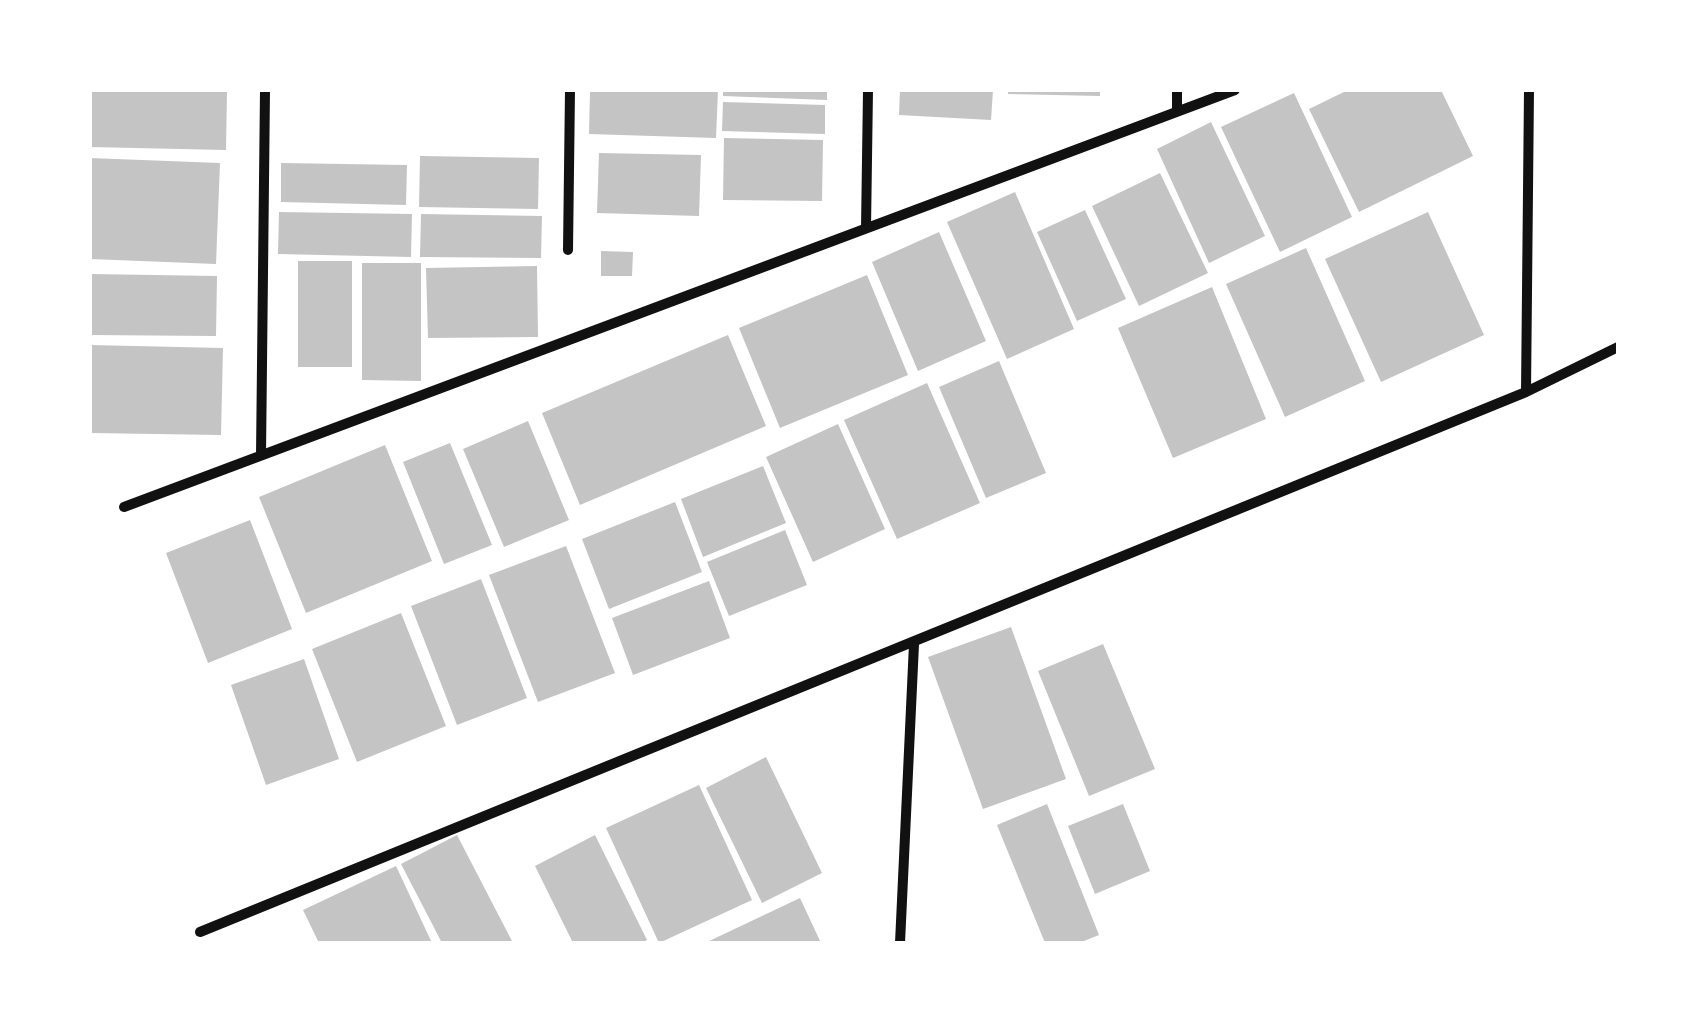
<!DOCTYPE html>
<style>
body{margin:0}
#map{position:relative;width:1708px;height:1033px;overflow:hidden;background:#fff;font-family:Inter,sans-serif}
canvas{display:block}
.frame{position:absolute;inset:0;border:92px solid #fff;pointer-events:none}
</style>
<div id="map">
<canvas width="1708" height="1033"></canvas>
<div class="frame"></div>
</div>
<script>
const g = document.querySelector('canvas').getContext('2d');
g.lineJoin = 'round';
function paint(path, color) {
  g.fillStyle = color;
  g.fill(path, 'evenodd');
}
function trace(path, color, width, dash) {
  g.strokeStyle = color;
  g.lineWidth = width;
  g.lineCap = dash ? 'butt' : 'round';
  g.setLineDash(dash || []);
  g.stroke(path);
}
const building = new Path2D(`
 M 90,90 L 227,90 L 226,150 L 90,147 Z
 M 590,90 L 718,90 L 716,138 L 589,134 Z
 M 723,90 L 827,90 L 827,100 L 723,96 Z
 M 900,90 L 993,90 L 991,120 L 899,115 Z
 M 1008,90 L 1100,90 L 1100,96 L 1008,94 Z
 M 1348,90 L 1441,90 L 1473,156 L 1359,212 L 1309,109 Z
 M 1294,93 L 1352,217 L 1280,252 L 1221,127 Z
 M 723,102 L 825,105 L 825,134 L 722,131 Z
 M 1211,122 L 1265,236 L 1209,263 L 1157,149 Z
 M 724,138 L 823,140 L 822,201 L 723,200 Z
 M 599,153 L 701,155 L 699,216 L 597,213 Z
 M 420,156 L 539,158 L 538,209 L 419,207 Z
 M 90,158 L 220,163 L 216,264 L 90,259 Z
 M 281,163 L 407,165 L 406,205 L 281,202 Z
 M 1160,173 L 1208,273 L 1139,306 L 1092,206 Z
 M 1015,192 L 1074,329 L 1007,359 L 947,222 Z
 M 1085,210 L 1126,299 L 1077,321 L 1037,232 Z
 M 279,212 L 412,214 L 411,257 L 278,254 Z
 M 1428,212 L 1484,335 L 1381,382 L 1325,259 Z
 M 421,214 L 542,216 L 541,258 L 420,257 Z
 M 939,232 L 986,341 L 918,371 L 872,262 Z
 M 1306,248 L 1365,381 L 1285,417 L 1226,284 Z
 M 601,251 L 633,252 L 632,276 L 601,276 Z
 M 298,261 L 352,261 L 352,367 L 298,367 Z
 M 362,263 L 421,263 L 421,381 L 362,380 Z
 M 537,266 L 538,337 L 428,338 L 426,268 Z
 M 90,274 L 217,276 L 216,336 L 90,335 Z
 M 867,275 L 908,375 L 780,428 L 739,328 Z
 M 1212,287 L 1266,419 L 1173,458 L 1118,328 Z
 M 728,335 L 766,426 L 580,505 L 542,413 Z
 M 90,345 L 223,348 L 221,435 L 90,433 Z
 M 999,361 L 1046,473 L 986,498 L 939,387 Z
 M 927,383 L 980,503 L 897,539 L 844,420 Z
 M 528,421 L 569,520 L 504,547 L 463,449 Z
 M 838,424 L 885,529 L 813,562 L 766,457 Z
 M 450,443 L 492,545 L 444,564 L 403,462 Z
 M 385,445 L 432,561 L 306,613 L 259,497 Z
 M 763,466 L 786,523 L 703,557 L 681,499 Z
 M 675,502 L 702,572 L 609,609 L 582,539 Z
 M 250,520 L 292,629 L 208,663 L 166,553 Z
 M 785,530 L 807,585 L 729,616 L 707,562 Z
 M 566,546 L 615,673 L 538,702 L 489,575 Z
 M 481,579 L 527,698 L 457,725 L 411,606 Z
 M 709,581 L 730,638 L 633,675 L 612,618 Z
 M 401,613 L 446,726 L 357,762 L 312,649 Z
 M 1011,627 L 1066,779 L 983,809 L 928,657 Z
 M 1103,644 L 1155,769 L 1089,796 L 1038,671 Z
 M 304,659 L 339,759 L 266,785 L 231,685 Z
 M 766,757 L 822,873 L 762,903 L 706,788 Z
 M 699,785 L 752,900 L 659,943 L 606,828 Z
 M 1047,804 L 1099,935 L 1079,943 L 1045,943 L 997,825 Z
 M 1123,804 L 1150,871 L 1095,894 L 1068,826 Z
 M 457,835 L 513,943 L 442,943 L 401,864 Z
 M 595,835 L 647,940 L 642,943 L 573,943 L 535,866 Z
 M 396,866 L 432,943 L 319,943 L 303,910 Z
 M 800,898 L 821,943 L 705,943 Z`);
const minor = new Path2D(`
 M 1177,112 L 1177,90
 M 866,228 L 868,90
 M 568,250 L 570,90
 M 1526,392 L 1529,90
 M 261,455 L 265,90
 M 124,507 L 1235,90
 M 200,932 L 1526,392 L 1618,347
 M 900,943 L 914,644`);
paint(building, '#c4c4c4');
trace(minor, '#111', 10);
</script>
